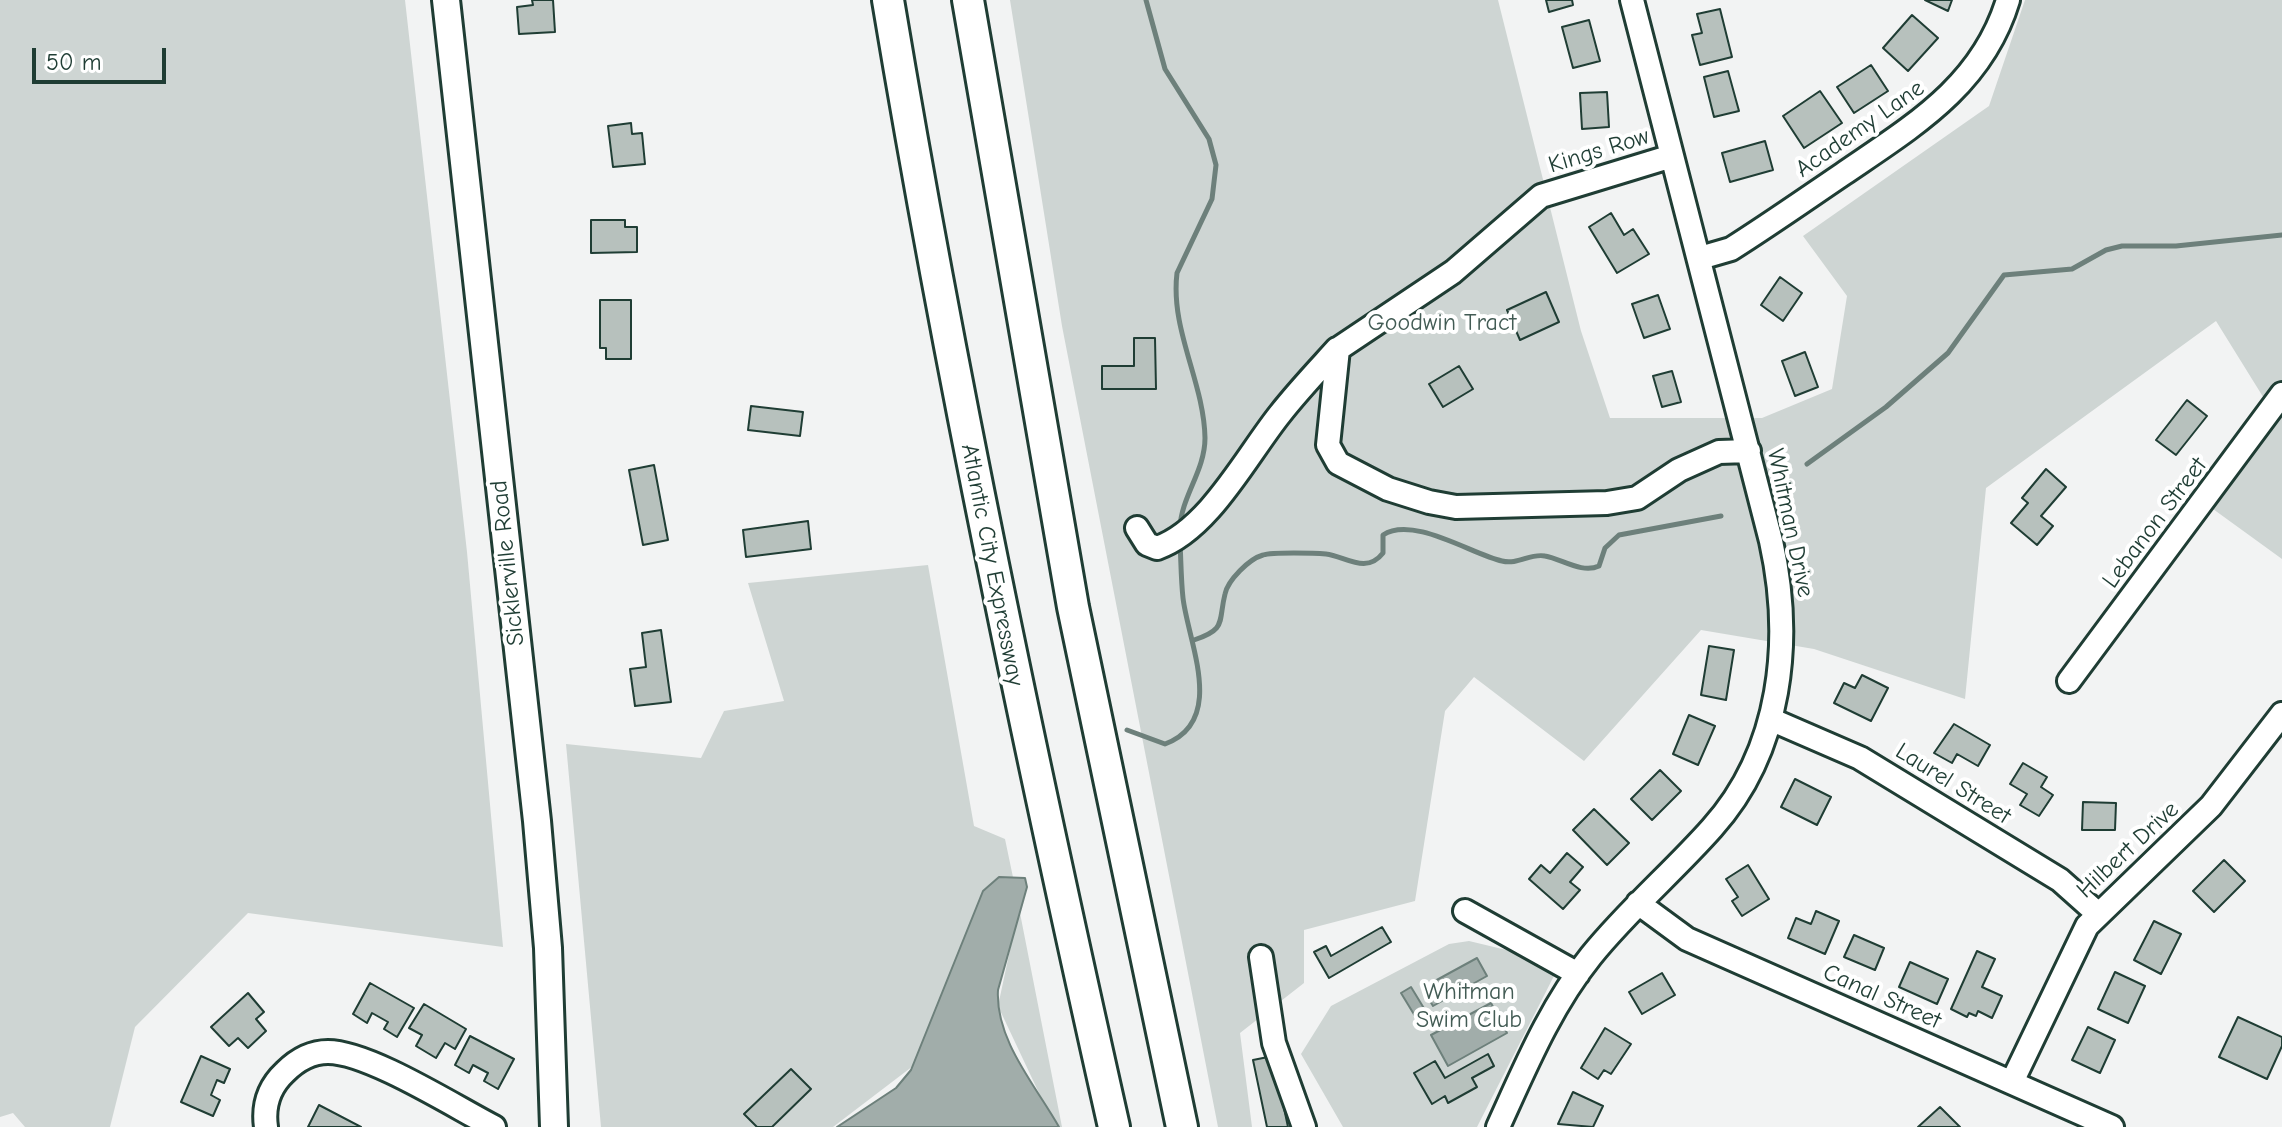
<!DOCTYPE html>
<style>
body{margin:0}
#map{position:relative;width:2282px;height:1127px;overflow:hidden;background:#f2f3f3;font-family:"Comic Neue",sans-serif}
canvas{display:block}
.scale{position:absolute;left:32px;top:48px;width:134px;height:36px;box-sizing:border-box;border:4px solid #1f3d34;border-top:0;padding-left:10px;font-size:24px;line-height:28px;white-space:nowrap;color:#1f3d34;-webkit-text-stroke:6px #fff;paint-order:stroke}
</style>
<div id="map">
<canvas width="2282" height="1127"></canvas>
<div class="scale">50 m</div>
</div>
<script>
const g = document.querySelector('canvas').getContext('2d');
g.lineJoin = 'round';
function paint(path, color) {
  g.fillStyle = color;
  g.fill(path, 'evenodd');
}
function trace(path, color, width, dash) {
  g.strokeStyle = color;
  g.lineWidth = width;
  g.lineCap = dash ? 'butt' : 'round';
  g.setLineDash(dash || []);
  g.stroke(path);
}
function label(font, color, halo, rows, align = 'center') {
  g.font = font + ' "Comic Neue",sans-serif';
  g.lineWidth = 8;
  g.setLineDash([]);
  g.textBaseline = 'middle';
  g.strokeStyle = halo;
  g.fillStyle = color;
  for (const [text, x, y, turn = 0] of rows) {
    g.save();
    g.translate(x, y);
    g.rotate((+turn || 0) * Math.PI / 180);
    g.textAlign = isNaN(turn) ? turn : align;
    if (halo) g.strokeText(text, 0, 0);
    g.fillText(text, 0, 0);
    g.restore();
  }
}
const green = new Path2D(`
 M 0,0 L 405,0 L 467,552 L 503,947 L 248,913 L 135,1027 L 110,1127 L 25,1127 L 13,1113 L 0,1117 Z
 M 1010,0 L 1498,0 L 1581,331 L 1610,418 L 1762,418 L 1832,389 L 1847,296 L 1803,236 L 1989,106 L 2025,0 L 2282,0 L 2282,559 L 2213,509 L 2278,421 L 2216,321 L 1986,488 L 1965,699 L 1814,649 L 1701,630 L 1584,761 L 1474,677 L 1445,711 L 1415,901 L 1304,930 L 1304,983 L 1240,1033 L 1252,1127 L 1218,1127 L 1062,326 Z
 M 928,565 L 974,826 L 1005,839 L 1014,882 L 983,891 L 913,1066 L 833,1127 L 601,1127 L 566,744 L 701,758 L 724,711 L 784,701 L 748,583 Z
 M 1019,908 L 1062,1127 L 1055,1127 L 998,1006 Z
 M 1469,941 L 1519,953 L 1557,970 L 1477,1127 L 1343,1127 L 1301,1054 L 1331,1006 L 1449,944 Z`);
const water = new Path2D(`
 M 999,877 L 1025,878 L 1027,887 L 998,990 C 995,1040 1036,1086 1059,1127 L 837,1127 L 896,1088 L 911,1070 L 983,891 Z
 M 1477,958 L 1487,976 L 1433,1006 L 1422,988 Z
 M 1411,987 L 1425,1010 L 1415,1016 L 1401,993 Z
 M 1491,1003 L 1507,1033 L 1448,1066 L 1431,1035 Z`);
const stream = new Path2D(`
 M 1146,0 L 1165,69 L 1209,139 L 1216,165 L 1212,199 L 1177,273 C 1170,330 1204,382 1205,438 C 1205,471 1181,497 1180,528
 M 1807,464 L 1886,407 L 1948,353 L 2004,275 L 2072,269 L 2106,250 L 2122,246 L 2176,246 L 2282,235
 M 1194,640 C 1227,629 1218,622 1225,594 C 1228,580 1249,559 1263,555 C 1272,552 1315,553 1326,554 C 1345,556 1366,575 1383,553 L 1383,535 C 1413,515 1473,555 1502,561 C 1518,565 1530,553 1545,556 C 1562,559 1582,574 1599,566 L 1605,548 L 1619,535 L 1721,516
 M 1127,730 L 1165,744 C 1227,721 1188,642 1183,598 C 1181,580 1181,561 1180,542`);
const building = new Path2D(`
 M 532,0 L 553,0 L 555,32 L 519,34 L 517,7 L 533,5 Z
 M 1546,0 L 1572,0 L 1573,5 L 1549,12 Z
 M 1925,0 L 1952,0 L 1948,11 Z
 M 1720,9 L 1732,57 L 1700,65 L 1692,35 L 1702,33 L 1697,14 Z
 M 1912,15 L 1938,38 L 1908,71 L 1883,48 Z
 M 1589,20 L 1600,61 L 1573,68 L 1562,27 Z
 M 1871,65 L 1888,91 L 1854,113 L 1837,87 Z
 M 1728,71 L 1739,111 L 1714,117 L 1704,77 Z
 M 1820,91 L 1842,123 L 1804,148 L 1783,116 Z
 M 1607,92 L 1609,127 L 1582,129 L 1580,93 Z
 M 631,123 L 632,134 L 642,133 L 645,164 L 613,167 L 608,126 Z
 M 1765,141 L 1773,170 L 1730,182 L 1722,153 Z
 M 1611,213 L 1624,235 L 1633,229 L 1649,254 L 1617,273 L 1589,227 Z
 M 591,220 L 625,220 L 625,227 L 637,227 L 637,252 L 591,253 Z
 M 1780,277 L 1802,293 L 1783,321 L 1761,305 Z
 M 1546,292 L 1559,322 L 1520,340 L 1507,310 Z
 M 1658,295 L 1670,329 L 1644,338 L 1632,304 Z
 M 600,300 L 631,300 L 631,359 L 606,359 L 606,348 L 600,348 Z
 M 1134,338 L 1155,338 L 1156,389 L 1102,389 L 1102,366 L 1134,366 Z
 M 1805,352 L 1818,387 L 1795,396 L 1782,361 Z
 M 1459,366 L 1473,389 L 1443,407 L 1429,384 Z
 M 1672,371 L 1681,402 L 1662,407 L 1653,376 Z
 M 2187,400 L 2207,416 L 2176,455 L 2156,440 Z
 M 751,406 L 803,412 L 800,436 L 748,430 Z
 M 654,465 L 668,540 L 643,545 L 629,470 Z
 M 2046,469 L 2066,487 L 2041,516 L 2053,526 L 2037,545 L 2011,523 L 2028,503 L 2022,498 Z
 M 808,521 L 811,549 L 746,557 L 743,530 Z
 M 661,630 L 671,702 L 635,706 L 630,669 L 646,667 L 642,633 Z
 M 1709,646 L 1734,650 L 1726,700 L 1701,695 Z
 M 1862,675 L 1888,688 L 1871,721 L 1834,703 L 1844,683 L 1855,688 Z
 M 1689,715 L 1715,726 L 1698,765 L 1673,754 Z
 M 1954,724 L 1990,745 L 1978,766 L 1957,754 L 1952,763 L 1934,753 Z
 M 2023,763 L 2047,777 L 2041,787 L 2053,795 L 2039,816 L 2020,805 L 2027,794 L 2010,784 Z
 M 1660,770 L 1681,791 L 1652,820 L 1631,799 Z
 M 1795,779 L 1831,797 L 1817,825 L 1781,807 Z
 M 2083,802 L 2116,803 L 2115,830 L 2082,830 Z
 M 1594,809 L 1629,843 L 1607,865 L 1573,830 Z
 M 1567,853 L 1583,867 L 1570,882 L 1580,890 L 1563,909 L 1529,879 L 1541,865 L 1550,873 Z
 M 2224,860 L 2245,881 L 2214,912 L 2193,891 Z
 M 1748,865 L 1769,899 L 1742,916 L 1732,901 L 1738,897 L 1726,879 Z
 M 1816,911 L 1839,921 L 1825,954 L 1788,938 L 1796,918 L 1811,924 Z
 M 2154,921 L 2181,934 L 2161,974 L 2134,960 Z
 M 1382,927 L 1391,942 L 1329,978 L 1314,952 L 1326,946 L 1331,956 Z
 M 1854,935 L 1884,948 L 1875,970 L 1844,957 Z
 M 1977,951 L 1995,959 L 1982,987 L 2002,996 L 1992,1018 L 1978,1011 L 1976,1016 L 1969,1013 L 1967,1017 L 1951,1009 Z
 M 1910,962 L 1948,979 L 1937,1004 L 1899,987 Z
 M 2115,972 L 2145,986 L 2128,1023 L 2098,1009 Z
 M 1662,973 L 1675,995 L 1642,1014 L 1629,992 Z
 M 370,983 L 414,1008 L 397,1037 L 384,1029 L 388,1022 L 372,1013 L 367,1023 L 353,1014 Z
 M 248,993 L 264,1012 L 256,1019 L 266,1031 L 248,1048 L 238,1038 L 229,1046 L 211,1027 Z
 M 424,1004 L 466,1029 L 455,1049 L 445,1043 L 436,1058 L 416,1046 L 422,1035 L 409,1028 Z
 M 2238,1017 L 2282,1037 L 2282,1046 L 2267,1079 L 2219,1057 Z
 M 2088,1027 L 2115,1040 L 2100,1073 L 2072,1060 Z
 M 1605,1028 L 1631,1044 L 1611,1074 L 1604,1070 L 1598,1079 L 1581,1068 Z
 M 470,1036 L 514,1059 L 498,1089 L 484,1081 L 488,1073 L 473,1065 L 469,1073 L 455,1065 Z
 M 1488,1054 L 1494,1066 L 1472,1078 L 1477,1087 L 1448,1103 L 1445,1096 L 1432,1104 L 1414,1073 L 1435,1061 L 1445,1078 Z
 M 201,1056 L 230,1069 L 224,1083 L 217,1080 L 211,1095 L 220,1100 L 213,1116 L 181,1102 Z
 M 1273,1056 L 1288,1127 L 1267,1127 L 1253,1060 Z
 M 791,1069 L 811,1089 L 772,1127 L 757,1127 L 744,1114 Z
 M 1573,1092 L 1603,1106 L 1593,1127 L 1558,1124 Z
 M 319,1105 L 361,1127 L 308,1127 Z
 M 1940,1107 L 1960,1127 L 1918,1127 Z`);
const minor = new Path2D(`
 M 1672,156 L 1541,196 L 1453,272 L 1338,349 L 1328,445 L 1338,463 L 1388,489 L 1429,502 L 1456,507 L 1607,503 L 1637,498 L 1679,470 L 1719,452 L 1749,451
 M 1700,258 L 1731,249 C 1769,225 1806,199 1843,174 C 1913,126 1982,86 2008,0
 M 1137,528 L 1147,544 L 1157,548 C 1209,530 1247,455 1280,414 C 1298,391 1318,370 1337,349
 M 2069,681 L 2282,394
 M 1770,719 L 1860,758 L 2060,880 L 2097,913
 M 1638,903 L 1687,939 L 2112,1127
 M 1465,911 L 1578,974
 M 1261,957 L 1274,1043 L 1304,1127
 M 2012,1082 L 2087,926 L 2211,806 L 2282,714
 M 266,1127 C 263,1106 269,1087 285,1072 C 297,1060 310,1052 328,1052 C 369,1052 455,1107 494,1127
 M 1498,1127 C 1525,1068 1550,1007 1591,956 C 1628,910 1673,872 1712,828 C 1782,750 1793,640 1771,541 L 1632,0`);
const major = new Path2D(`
 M 446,0 L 537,821 L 548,948 L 554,1127`);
const highway = new Path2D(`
 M 888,0 C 951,378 1030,753 1114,1127
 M 968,0 L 1073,607 L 1182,1127`);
const streetNames = [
 ["Academy Lane",1860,129,-35],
 ["Kings Row",1599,151,-17],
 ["Whitman Drive",1790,523,78],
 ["Lebanon Street",2155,523,-53],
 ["Sicklerville Road",508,563,-96],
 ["Atlantic City Expressway",992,565,79],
 ["Laurel Street",1953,784,32],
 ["Hilbert Drive",2128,850,-43],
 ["Canal Street",1882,997,24]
];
const parkNames = [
 ["Goodwin Tract",1442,323],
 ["Whitman",1469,992],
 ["Swim Club",1469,1020]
];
paint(green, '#ced5d3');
paint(water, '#a1adaa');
trace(water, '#6d807b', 2);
trace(stream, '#6d807b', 5);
paint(building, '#b7c1bd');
trace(building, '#1f3d34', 2);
trace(minor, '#1f3d34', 28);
trace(major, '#1f3d34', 32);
trace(highway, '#1f3d34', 36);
trace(minor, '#fff', 22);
trace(major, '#fff', 26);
trace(highway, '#fff', 30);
label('24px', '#1f3d34', '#fff', streetNames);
label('24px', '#425b54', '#fff', parkNames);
</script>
